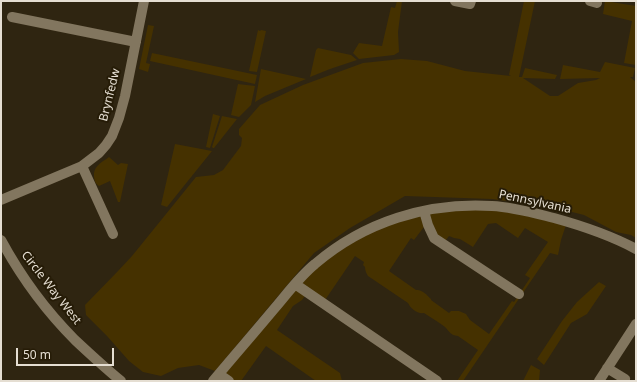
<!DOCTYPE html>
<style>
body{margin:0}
#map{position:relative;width:637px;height:382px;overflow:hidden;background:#2f2511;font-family:"Noto Sans",sans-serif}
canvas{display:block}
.frame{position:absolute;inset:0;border:2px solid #e5ded2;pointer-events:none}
.scale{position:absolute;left:16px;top:348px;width:98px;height:18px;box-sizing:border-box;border:2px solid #e5ded2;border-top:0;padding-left:5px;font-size:12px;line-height:14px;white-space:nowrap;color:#e5ded2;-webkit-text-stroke:3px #261c07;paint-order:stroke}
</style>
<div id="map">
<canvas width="637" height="382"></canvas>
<div class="frame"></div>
<div class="scale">50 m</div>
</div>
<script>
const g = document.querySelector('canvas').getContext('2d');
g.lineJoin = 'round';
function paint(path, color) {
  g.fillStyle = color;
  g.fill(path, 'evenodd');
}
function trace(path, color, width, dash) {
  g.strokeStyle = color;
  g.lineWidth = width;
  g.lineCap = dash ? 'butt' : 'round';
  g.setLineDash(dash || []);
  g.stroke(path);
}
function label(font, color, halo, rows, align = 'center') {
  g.font = font + ' "Noto Sans",sans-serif';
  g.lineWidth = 4;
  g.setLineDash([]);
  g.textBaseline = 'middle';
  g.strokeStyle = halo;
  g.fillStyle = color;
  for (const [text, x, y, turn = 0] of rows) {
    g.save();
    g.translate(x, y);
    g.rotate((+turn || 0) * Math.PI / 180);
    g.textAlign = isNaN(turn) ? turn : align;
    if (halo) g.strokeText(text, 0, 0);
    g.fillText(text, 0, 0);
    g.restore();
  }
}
const green = new Path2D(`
 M 397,1 L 402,1 L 398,32 L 399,52 L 394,55 L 359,59 L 353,53 L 359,43 L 382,46 L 391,7 L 395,8 Z
 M 524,1 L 535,1 L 519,77 L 522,77 L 525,68 L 557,75 L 555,79 L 523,78 L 550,96 L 558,96 L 578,83 L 596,80 L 600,78 L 560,79 L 563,65 L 600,72 L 605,62 L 635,68 L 633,77 L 630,77 L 636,82 L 636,238 L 631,235 L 616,232 L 584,215 L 552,207 L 492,199 L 405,196 L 350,228 L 314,253 L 215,371 L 199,365 L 178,368 L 161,376 L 143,372 L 129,361 L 107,336 L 86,315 L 85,305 L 118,271 L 132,256 L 196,177 L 214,175 L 223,170 L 241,146 L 242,138 L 239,135 L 239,129 L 260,105 L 303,85 L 363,63 L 401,59 L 427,61 L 465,71 L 511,76 L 509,75 Z
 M 605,1 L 636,6 L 636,65 L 624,63 L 632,21 L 603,14 Z
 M 148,25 L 154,26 L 146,63 L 150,64 L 148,72 L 139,69 Z
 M 258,30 L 260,31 L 261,30 L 266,31 L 257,72 L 249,71 Z
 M 318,48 L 351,55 L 357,60 L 330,69 L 310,77 L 316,50 Z
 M 152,53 L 257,75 L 255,84 L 150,61 Z
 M 261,69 L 306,79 L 265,96 L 255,102 Z
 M 238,84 L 255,86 L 251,105 L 239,117 L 231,115 Z
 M 213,114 L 220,116 L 210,148 L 206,147 Z
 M 222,116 L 237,119 L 214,148 L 213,148 L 212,147 Z
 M 175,144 L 212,151 L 167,207 L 161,205 Z
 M 109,157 L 118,165 L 121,163 L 128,164 L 120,202 L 118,202 L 110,181 L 99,186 C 95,183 95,182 94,177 C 93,166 101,163 109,157 Z
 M 475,206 L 567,222 L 561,240 L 558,255 L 550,253 L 463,381 L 457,381 L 478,350 L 458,336 C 450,335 450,332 445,327 C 439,322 431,318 424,313 C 417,314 411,309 408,303 L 368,276 C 366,273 365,270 365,267 L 363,265 L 364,262 L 355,256 L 323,303 L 307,293 L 302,300 L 293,306 L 277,330 L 340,373 L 342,381 L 316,381 L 266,346 L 241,381 L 229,381 L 219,374 L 314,265 L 388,220 ZM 427,223 L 443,244 L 449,236 L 454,238 L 460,239 L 473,247 L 488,224 L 496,223 L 518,238 L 525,228 L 548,242 L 525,275 L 530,278 L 514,302 L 512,301 L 489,334 L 470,320 L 466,314 L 459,311 L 451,311 L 449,313 L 431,300 L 431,299 C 427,295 422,289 416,290 L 389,271 L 411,238 L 414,240 Z
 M 599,282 L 606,286 L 587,314 L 571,323 L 544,365 L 537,359 L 562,321 L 577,302 Z
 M 531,365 L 540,370 L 539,381 L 523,381 Z`);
const minor = new Path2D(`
 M 455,1 L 470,4 L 471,1
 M 590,1 L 597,3
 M 12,17 L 136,42
 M 82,166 L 113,234
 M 1,200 L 82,166 L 99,153 L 106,145 L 112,136 L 119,118 L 125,96 L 144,1
 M 424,211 L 428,225 L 434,238 L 493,277 L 519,294
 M 1,240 C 21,277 46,311 75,340 C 90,354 105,368 121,381
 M 295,284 L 437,381
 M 607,368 L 625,379 L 624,381
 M 219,374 L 229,381
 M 213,381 C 233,357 254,333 274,309 C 287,294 299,277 315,264 C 364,222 427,202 492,206 C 513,207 534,213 554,218 C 583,226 610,235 636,249
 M 599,381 L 636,324`);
const streetNames = [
 ["Brynfedw",110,95,-76],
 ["Pennsylvania",535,202,12],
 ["Circle Way West",51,288,52]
];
paint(green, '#453100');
trace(minor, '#82765f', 10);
label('12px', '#e5ded2', '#261c07', streetNames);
</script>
